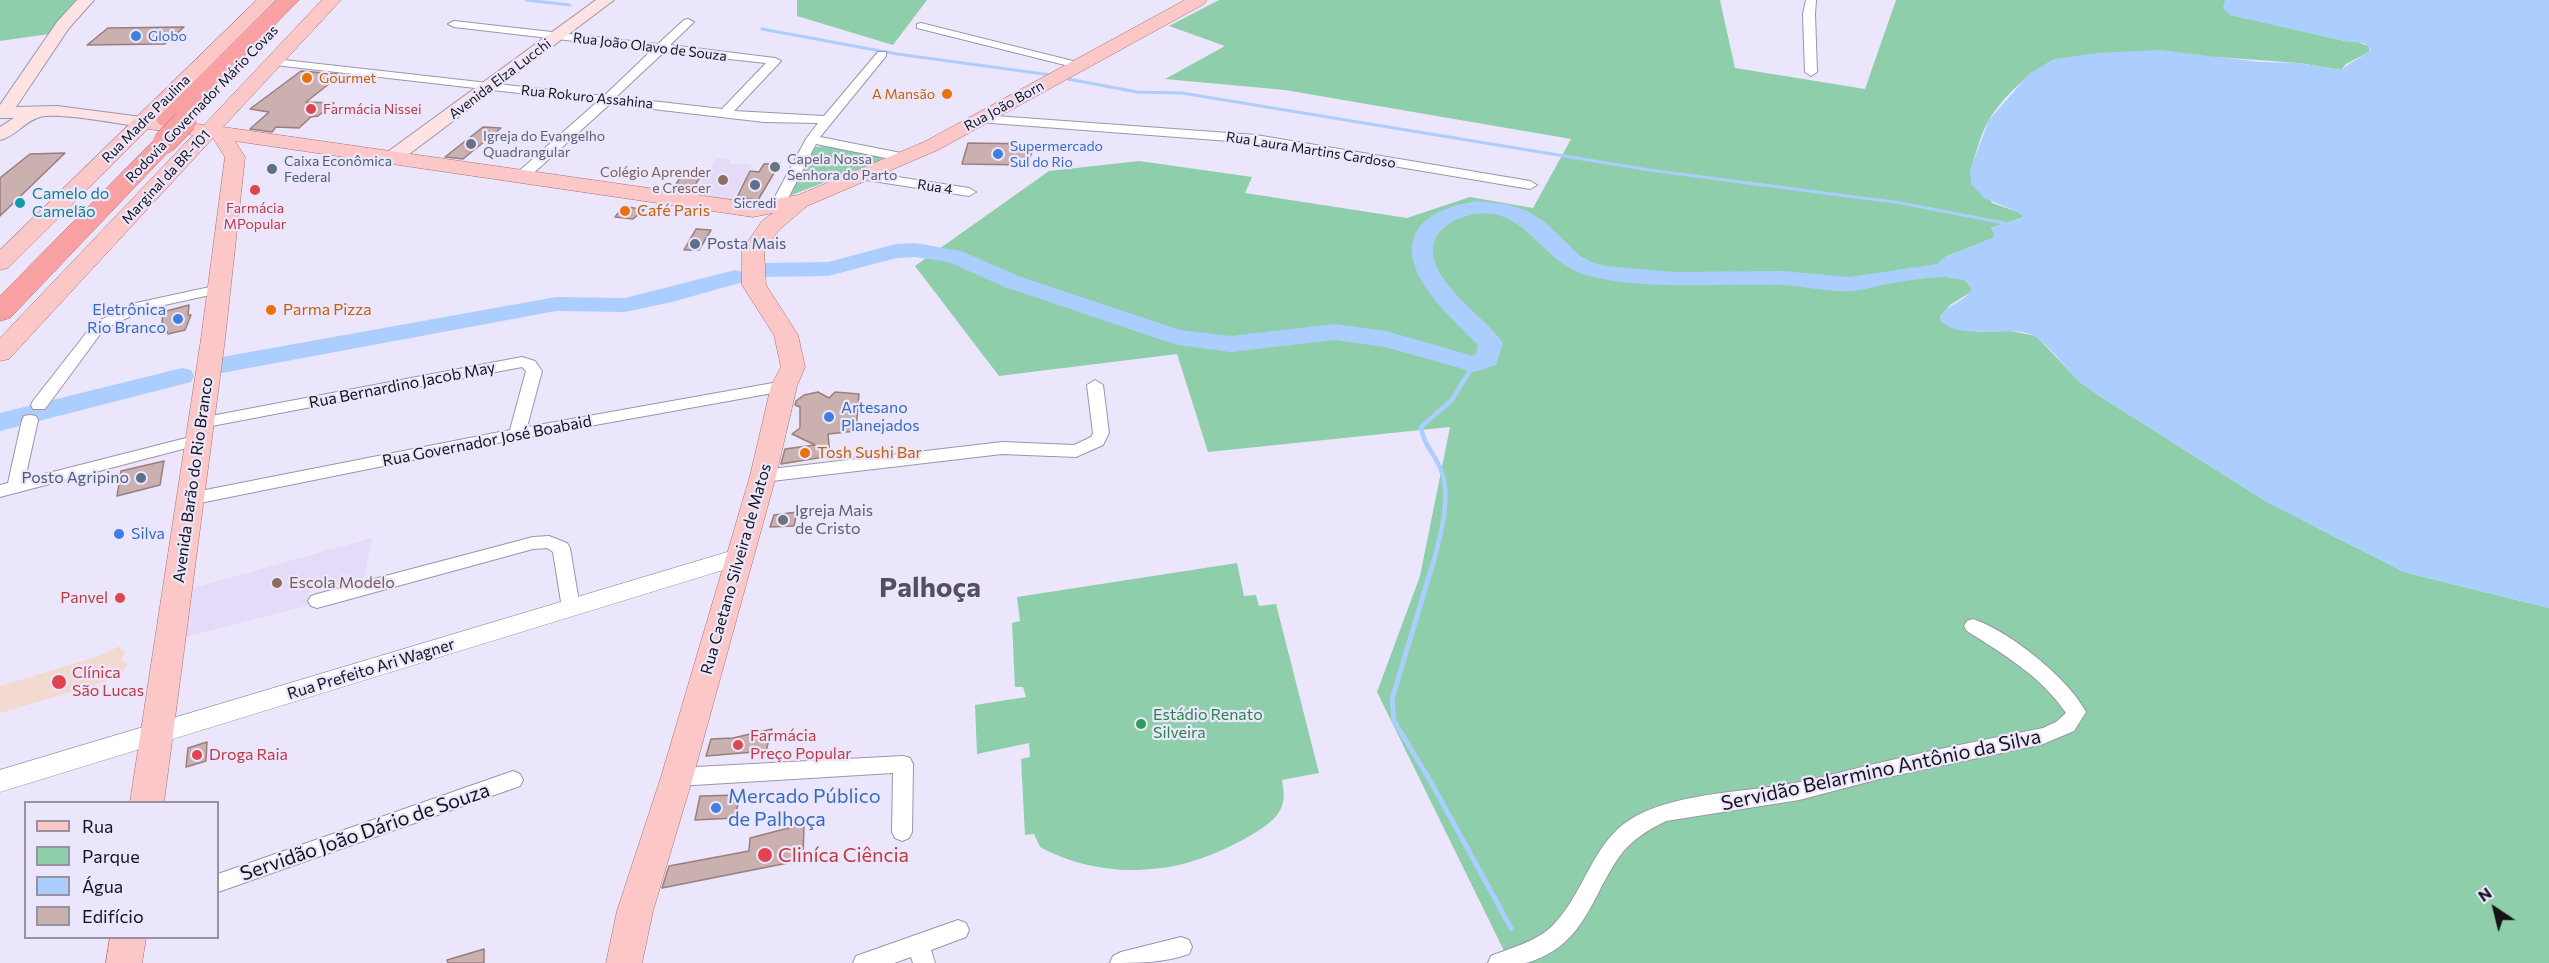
<!DOCTYPE html>
<meta charset="utf-8">
<style>
body{margin:0}
#map{position:relative;width:2549px;height:963px;overflow:hidden;background:#ece6fc;font-family:Commissioner,sans-serif}
canvas{display:block}
.legend{position:absolute;left:24px;top:801px;width:195px;height:138px;box-sizing:border-box;background:#ece6fc;border:2px solid #9692a2;margin:0;padding:8px 10px;list-style:none;font-size:18px;color:#15131a}
.legend li{display:flex;align-items:center;gap:12px;height:30px}
.legend b{width:30px;border:2px solid #9692a2}
.north{position:absolute;left:2465px;top:879px;width:60px;height:60px;-webkit-text-stroke:4px #ece6fc;paint-order:stroke;rotate:325deg;font-size:16px;font-weight:700;line-height:24px;text-align:center;color:#15131a}
.north::after{content:'';display:block;margin:auto;width:21px;height:27px;background:#15131a;clip-path:polygon(50% 0,100% 100%,50% 72%,0 100%)}
</style>
<div id="map">
<canvas width="2549" height="963"></canvas>
<ul class="legend">
<li><b style="height:8px;background:#fbc7c7"></b>Rua</li>
<li><b style="height:16px;background:#8eceab"></b>Parque</li>
<li><b style="height:16px;background:#abcefe"></b>Água</li>
<li><b style="height:16px;background:#cab0af"></b>Edifício</li>
</ul>
<div class="north">N</div>
</div>
<script>
const g = document.querySelector('canvas').getContext('2d');
g.lineJoin = 'round';
function paint(path, color) {
  g.fillStyle = color;
  g.fill(path, 'evenodd');
}
function trace(path, color, width, dash) {
  g.strokeStyle = color;
  g.lineWidth = width;
  g.lineCap = dash ? 'butt' : 'round';
  g.setLineDash(dash || []);
  g.stroke(path);
}
function label(font, color, halo, rows, align = 'center') {
  g.font = font + ' Commissioner,sans-serif';
  g.lineWidth = 4.5;
  g.setLineDash([]);
  g.textBaseline = 'middle';
  g.strokeStyle = halo;
  g.fillStyle = color;
  for (const [text, x, y, turn = 0] of rows) {
    g.save();
    g.translate(x, y);
    g.rotate((+turn || 0) * Math.PI / 180);
    g.textAlign = isNaN(turn) ? turn : align;
    if (halo) g.strokeText(text, 0, 0);
    g.fillText(text, 0, 0);
    g.restore();
  }
}
const built = new Path2D(`
 M 717,158 L 731,159 L 729,163 L 752,165 L 732,200 L 692,194 Z
 M 372,538 L 364,578 L 309,591 L 309,605 L 186,637 L 193,588 Z`);
const medical = new Path2D(`
 M 120,646 L 121,649 L 125,652 L 121,661 L 128,664 L 118,678 L 0,713 L 0,686 L 99,656 Z`);
const green = new Path2D(`
 M 0,0 L 77,0 L 68,8 L 49,34 L 0,41 Z
 M 797,0 L 927,0 L 893,45 L 797,16 Z
 M 1219,0 L 1720,0 L 1735,68 L 1865,89 L 1896,0 L 2225,0 L 2231,15 L 2345,41 L 2358,42 L 2370,47 L 2369,52 L 2346,64 L 2341,70 L 2299,63 L 2217,57 L 2055,59 C 2029,73 2004,95 1989,120 C 1981,133 1977,150 1972,165 L 1992,203 L 2018,212 L 2024,217 L 1991,228 L 1995,234 L 1993,238 L 1945,257 L 1948,277 L 1965,280 L 1972,288 L 1971,292 L 1950,305 L 1940,317 L 1977,332 L 2011,331 L 2036,336 L 2080,382 L 2101,397 L 2267,502 L 2404,572 L 2549,608 L 2549,963 L 1510,963 L 1377,692 L 1420,576 L 1450,427 L 1208,452 L 1177,354 L 999,376 L 915,266 L 1049,171 L 1139,161 L 1252,177 L 1245,193 L 1407,218 L 1470,197 L 1533,208 L 1571,139 L 1285,90 L 1165,79 L 1225,46 L 1169,26 Z
 M 824,146 L 881,157 L 882,160 L 789,196 L 812,151 L 816,147 Z
 M 1237,563 L 1244,596 L 1256,595 L 1259,606 L 1276,604 L 1319,773 L 1282,780 C 1284,793 1286,803 1277,815 C 1266,831 1213,856 1193,861 C 1176,867 1156,869 1138,870 C 1105,871 1069,863 1040,847 L 1034,834 L 1025,835 L 1021,759 L 1030,757 L 1029,743 L 977,754 L 975,705 L 1026,697 L 1023,687 L 1015,687 L 1012,623 L 1020,621 L 1017,597 Z`);
const water = new Path2D(`
 M 2225,0 L 2549,0 L 2549,608 L 2404,572 L 2267,502 L 2101,397 C 2093,391 2085,387 2078,380 C 2066,368 2042,336 2027,333 C 2003,327 1957,340 1940,320 C 1945,303 1966,303 1972,288 L 1965,280 L 1948,278 L 1938,262 L 1945,257 L 1993,238 L 1995,234 L 1991,228 L 2024,217 L 2018,212 L 1984,198 L 1971,184 L 1970,170 L 1989,120 L 2030,73 L 2055,59 L 2097,53 L 2160,50 L 2260,62 L 2299,63 L 2341,70 C 2350,62 2362,58 2371,49 L 2364,43 L 2345,41 L 2230,15 L 2223,8 Z`);
const streamFar2 = new Path2D(`
 M 526,0 L 570,5
 M 762,29 L 897,54 L 1051,75
 M 1068,79 L 1137,92 L 1182,93 L 1649,170 L 1901,203 L 2004,223`);
const streamFar1 = new Path2D(`
 M 1433,564 C 1440,537 1452,497 1441,470 C 1435,454 1423,444 1421,427 L 1452,400 L 1474,364`);
const stream = new Path2D(`
 M 1433,563 L 1392,699 L 1394,721 L 1432,784 L 1511,928`);
const river = new Path2D(`
 M 1476,201 L 1506,204 L 1527,211 L 1546,223 L 1580,256 L 1593,263 L 1607,266 L 1673,272 L 1782,271 L 1850,277 L 1944,263 L 1952,265 L 1955,270 L 1952,275 L 1944,277 C 1923,278 1902,281 1881,285 C 1872,287 1863,290 1854,291 C 1830,293 1806,286 1781,285 C 1716,282 1650,292 1586,275 C 1539,263 1522,195 1461,218 C 1452,221 1441,228 1436,237 C 1418,276 1486,316 1503,343 L 1496,365 L 1474,372 L 1385,347 L 1334,340 L 1231,352 L 1177,345 L 1005,287 L 948,262 L 915,257 L 897,258 L 828,276 L 761,277 L 753,275 L 750,270 L 753,265 L 761,263 L 828,262 L 896,244 L 915,243 L 961,251 L 1021,277 L 1180,330 L 1231,336 L 1334,324 L 1386,331 L 1473,356 L 1476,354 L 1478,345 C 1452,318 1387,264 1422,224 C 1437,209 1456,205 1476,201 Z
 M 735,270 L 743,272 L 747,277 L 743,282 L 672,302 L 625,312 L 556,311 L 222,373 L 213,371 L 210,365 L 213,359 L 222,357 L 556,297 L 625,298 Z
 M 182,368 L 191,370 L 194,376 L 191,382 L 0,431 L 0,413 Z`);
const building = new Path2D(`
 M 184,27 L 165,44 L 87,45 L 108,28 Z
 M 301,71 L 337,74 L 339,76 L 306,102 L 334,103 L 318,116 L 311,117 L 299,128 L 276,127 L 272,132 L 250,129 L 269,112 L 250,109 Z
 M 483,127 L 501,128 L 463,159 L 445,157 Z
 M 968,143 L 1035,144 L 1027,165 L 962,164 Z
 M 65,153 L 0,216 L 0,178 L 30,154 Z
 M 780,163 L 758,200 L 737,197 L 750,171 L 759,172 L 764,164 Z
 M 685,170 L 704,172 L 692,189 L 673,189 Z
 M 624,206 L 644,210 L 633,219 L 615,217 Z
 M 696,229 L 711,230 L 699,250 L 684,250 Z
 M 189,305 L 188,315 L 191,315 L 185,330 L 168,334 L 167,331 L 161,333 L 163,312 Z
 M 818,392 L 829,398 L 835,392 L 859,394 L 856,431 L 828,434 L 830,456 L 781,464 L 785,449 L 815,445 L 792,434 L 800,428 L 800,407 L 795,405 L 796,401 L 804,395 Z
 M 164,461 L 160,485 L 117,496 L 121,471 Z
 M 797,512 L 794,526 L 770,527 L 774,515 Z
 M 772,729 L 766,751 L 706,756 L 711,739 L 733,738 Z
 M 207,742 L 206,761 L 186,767 L 188,748 Z
 M 740,795 L 735,818 L 695,820 L 700,796 Z
 M 804,824 L 803,860 L 662,888 L 669,866 L 749,851 L 750,838 Z
 M 484,949 L 484,963 L 448,963 L 447,960 Z`);
const minor = new Path2D(`
 M 1806,0 L 1816,0 L 1815,14 L 1817,72 L 1811,76 L 1805,72 L 1803,14 Z
 M 688,19 L 694,22 L 670,45 L 775,58 L 781,61 L 734,111 L 824,116 L 878,52 L 886,52 L 886,56 L 820,137 L 906,154 L 912,158 L 906,162 L 816,144 L 784,206 L 777,210 L 770,206 L 806,139 L 818,123 L 764,122 L 610,104 L 528,178 L 518,178 L 517,175 L 518,172 L 597,102 L 275,65 L 269,62 L 275,59 L 604,96 L 652,50 L 454,27 L 448,24 L 454,21 L 658,44 L 684,20 ZM 664,52 L 766,63 L 722,109 L 616,97 Z
 M 921,23 L 1081,63 L 1083,65 L 1077,68 L 917,28 L 917,24 Z
 M 982,115 L 1256,135 L 1530,181 L 1537,185 L 1530,189 L 1256,143 L 978,122 L 976,119 Z
 M 865,172 L 969,188 L 976,192 L 969,196 L 860,179 L 859,176 Z
 M 219,285 L 226,289 L 224,292 L 146,309 L 104,329 L 45,409 L 33,409 L 31,405 L 33,401 L 94,323 L 136,303 Z
 M 522,357 L 535,361 L 542,371 L 527,427 L 784,381 L 792,386 L 784,391 L 517,439 L 190,505 L 184,503 L 182,499 L 184,495 L 190,493 L 510,430 L 526,371 L 522,367 L 201,428 L 195,427 L 193,423 L 195,419 Z
 M 1095,380 L 1103,385 L 1109,433 L 1103,445 L 1076,457 L 1002,454 L 763,482 L 757,480 L 755,476 L 757,472 L 763,470 L 1002,442 L 1074,445 L 1091,437 L 1093,433 L 1087,385 Z
 M 30,415 L 36,416 L 38,420 L 25,479 L 198,435 L 204,436 L 206,440 L 204,444 L 198,445 L 0,497 L 0,485 L 8,483 L 22,420 L 24,416 Z
 M 549,536 L 567,543 L 570,548 L 580,608 L 577,613 L 571,615 L 565,613 L 562,608 L 553,552 L 547,548 L 533,549 L 317,608 L 311,606 L 308,601 L 311,596 L 317,594 L 533,537 Z
 M 1973,619 C 2009,631 2068,678 2086,712 L 2074,731 L 2043,744 L 1879,779 L 1799,800 L 1666,821 C 1648,830 1631,840 1619,857 C 1595,891 1586,935 1546,955 C 1540,958 1532,962 1525,963 C 1513,963 1500,963 1488,963 L 1491,956 C 1513,947 1539,941 1555,923 C 1586,890 1593,839 1636,816 C 1684,791 1747,793 1800,782 C 1826,777 1852,769 1879,763 C 1933,750 1988,739 2043,728 L 2056,722 L 2066,713 C 2041,676 2003,654 1967,631 L 1964,626 L 1967,621 Z
 M 903,756 L 910,758 L 913,764 L 912,832 L 909,838 L 902,841 L 895,838 L 892,832 L 893,773 L 677,786 L 670,783 L 667,777 L 670,771 L 677,768 Z
 M 513,771 L 520,774 L 523,780 L 520,786 L 218,892 L 218,874 Z
 M 958,920 L 966,923 L 969,930 L 966,937 L 931,950 L 935,963 L 913,963 L 911,957 L 894,963 L 853,963 L 856,956 Z
 M 1181,937 L 1189,940 L 1192,947 L 1189,954 C 1163,963 1137,963 1110,963 L 1113,956 L 1121,952 Z`);
const tertiary = new Path2D(`
 M 741,548 L 749,550 L 752,556 L 749,562 L 0,792 L 0,770 Z`);
const secondary = new Path2D(`
 M 77,0 L 94,0 L 69,28 L 16,107 L 57,106 L 142,117 L 148,118 L 151,122 L 148,126 L 142,127 C 120,124 58,112 40,117 C 25,121 15,137 0,140 L 0,127 L 14,118 L 0,118 L 0,105 L 57,22 Z
 M 596,0 L 614,0 L 400,161 L 386,161 L 384,157 L 386,153 Z`);
const primary = new Path2D(`
 M 257,0 L 276,0 L 158,118 L 204,125 L 322,0 L 341,0 L 223,127 L 753,203 L 798,195 L 924,142 L 1185,0 L 1207,0 L 1204,4 L 938,150 L 807,206 L 778,231 L 764,250 L 766,285 L 798,335 L 805,367 L 797,386 L 776,476 L 693,777 L 653,911 L 642,963 L 606,963 L 617,911 L 661,777 L 750,476 L 771,386 L 781,367 L 774,335 L 742,285 L 742,250 L 762,221 L 773,213 L 753,217 L 235,141 L 245,157 L 225,339 L 164,802 L 130,802 L 201,339 L 225,157 L 213,138 L 9,359 L 0,361 L 0,338 L 193,135 L 148,129 L 8,268 L 0,270 L 0,250 Z
 M 110,938 L 146,938 L 142,963 L 106,963 Z`);
const motorway = new Path2D(`
 M 277,0 L 299,0 L 176,125 L 168,127 L 160,125 L 156,120 L 160,115 Z
 M 164,136 L 172,138 L 176,143 L 172,148 L 10,318 L 0,321 L 0,296 L 156,138 Z`);
const motorwayBridge = new Path2D(`
 M 164,143 L 185,121`);
const markers = [
 [136,36,6,"#3f7fe0"],
 [307,78,6,"#e8710a"],
 [947,94,6,"#e8710a"],
 [311,109,6,"#e0444e"],
 [471,144,6,"#6b7280"],
 [998,154,6,"#3f7fe0"],
 [775,167,6,"#6b7280"],
 [272,169,6,"#5c6f8a"],
 [723,180,6,"#8d6e63"],
 [755,185,6,"#5c6f8a"],
 [255,190,6,"#e0444e"],
 [20,203,6,"#0f9aa8"],
 [625,211,6,"#e8710a"],
 [695,244,6,"#5c6f8a"],
 [271,310,6,"#e8710a"],
 [178,319,6,"#3f7fe0"],
 [829,417,6,"#3f7fe0"],
 [805,453,6,"#e8710a"],
 [141,478,6,"#5c6f8a"],
 [783,520,6,"#6b7280"],
 [119,534,6,"#3f7fe0"],
 [277,583,6,"#8d6e63"],
 [120,598,6,"#e0444e"],
 [59,682,8,"#e0444e"],
 [1141,724,6,"#2e9e5b"],
 [738,745,6,"#e0444e"],
 [197,755,6,"#e0444e"],
 [716,808,6,"#3f7fe0"],
 [765,855,8,"#e0444e"]
];
const farShopnames = [
 ["Globo",148,36],
 ["Supermercado",1010,146],
 ["Sul do Rio",1010,162]
];
const farStreetnames = [
 ["Rua João Olavo de Souza",650,47,7],
 ["Avenida Elza Lucchi",500,79,-37],
 ["Rua Rokuro Assahina",587,97,6],
 ["Rodovia Governador Mário Covas",202,104,-46],
 ["Rua João Born",1004,106,-29],
 ["Rua Madre Paulina",146,119,-45],
 ["Rua Laura Martins Cardoso",1311,150,9],
 ["Marginal da BR-101",166,177,-47],
 ["Rua 4",935,187,9]
];
const farFoodnames = [
 ["Gourmet",319,78],
 ["A Mansão",935,94,"right"]
];
const farHealthnames = [
 ["Farmácia Nissei",323,109],
 ["Farmácia",255,208,"center"],
 ["MPopular",255,224,"center"]
];
const farWorshipnames = [
 ["Igreja do Evangelho",483,136],
 ["Quadrangular",483,152],
 ["Capela Nossa",787,159],
 ["Senhora do Parto",787,175]
];
const farServicenames = [
 ["Caixa Econômica",284,161],
 ["Federal",284,177],
 ["Sicredi",755,203,"center"]
];
const farEducationnames = [
 ["Colégio Aprender",711,172],
 ["e Crescer",711,188]
];
const cultureNames = [
 ["Camelo do",32,194],
 ["Camelão",32,212]
];
const foodNames = [
 ["Café Paris",637,211],
 ["Parma Pizza",283,310],
 ["Tosh Sushi Bar",817,453]
];
const serviceNames = [
 ["Posta Mais",707,244],
 ["Posto Agripino",129,478,"right"]
];
const shopNames = [
 ["Eletrônica",166,310,"right"],
 ["Rio Branco",166,328,"right"],
 ["Artesano",841,408],
 ["Planejados",841,426],
 ["Silva",131,534]
];
const streetNames = [
 ["Rua Bernardino Jacob May",402,385,-11],
 ["Rua Governador José Boabaid",487,441,-11],
 ["Avenida Barão do Rio Branco",193,480,-82],
 ["Rua Caetano Silveira de Matos",736,569,-74],
 ["Rua Prefeito Ari Wagner",371,669,-17]
];
const worshipNames = [
 ["Igreja Mais",795,511],
 ["de Cristo",795,529]
];
const educationNames = [
 ["Escola Modelo",289,583]
];
const healthNames = [
 ["Panvel",108,598,"right"],
 ["Clínica",72,673],
 ["São Lucas",72,691],
 ["Farmácia",750,736],
 ["Preço Popular",750,754],
 ["Droga Raia",209,755]
];
const leisureNames = [
 ["Estádio Renato",1153,715],
 ["Silveira",1153,733]
];
const nearStreetnames = [
 ["Servidão Belarmino Antônio da Silva",1881,770,-12],
 ["Servidão João Dário de Souza",365,832,-19]
];
const nearShopnames = [
 ["Mercado Público",728,796],
 ["de Palhoça",728,819]
];
const nearHealthnames = [
 ["Cliníca Ciência",778,855]
];
const townNames = [
 ["Palhoça",930,588]
];
paint(built, '#e4dbf8');
paint(medical, '#f2dad0');
paint(green, '#8eceab');
paint(water, '#abcefe');
trace(streamFar2, '#abcefe', 3);
trace(streamFar1, '#abcefe', 4.5);
trace(stream, '#abcefe', 5);
paint(river, '#abcefe');
paint(building, '#cab0af');
trace(building, '#987f7e', 1.5);
trace(minor, '#9c95aa', 2);
trace(tertiary, '#9c95aa', 1);
trace(secondary, '#9c95aa', 2);
trace(primary, '#a96f72', 1);
trace(motorway, '#a96f72', 1);
paint(minor, '#fff');
paint(tertiary, '#fff');
paint(secondary, '#fde3e3');
paint(primary, '#fbc7c7');
paint(motorway, '#f9a1a2');
trace(motorwayBridge, '#a96f72', 24, []);
trace(motorwayBridge, '#f9a1a2', 23);
for (const [x, y, r, color] of markers) {
  const dot = new Path2D();
  dot.arc(x, y, r, 0, 2 * Math.PI);
  g.fillStyle = color;
  g.fill(dot);
  trace(dot, '#ece6fc', 2);
}
label('14px', '#366cbe', '#ece6fc', farShopnames, 'left');
label('14px', '#15131a', '#ece6fc', farStreetnames);
label('14px', '#c56008', '#ece6fc', farFoodnames, 'left');
label('14px', '#be3a42', '#ece6fc', farHealthnames, 'left');
label('14px', '#5b616d', '#ece6fc', farWorshipnames, 'left');
label('14px', '#4e5e75', '#ece6fc', farServicenames, 'left');
label('14px', '#785e54', '#ece6fc', farEducationnames, 'right');
label('16px', '#0d838f', '#ece6fc', cultureNames, 'left');
label('16px', '#c56008', '#ece6fc', foodNames, 'left');
label('16px', '#4e5e75', '#ece6fc', serviceNames, 'left');
label('16px', '#366cbe', '#ece6fc', shopNames, 'left');
label('16px', '#15131a', '#ece6fc', streetNames);
label('16px', '#5b616d', '#ece6fc', worshipNames, 'left');
label('16px', '#785e54', '#ece6fc', educationNames, 'left');
label('16px', '#be3a42', '#ece6fc', healthNames, 'left');
label('16px', '#27864d', '#ece6fc', leisureNames, 'left');
label('20px', '#15131a', '#ece6fc', nearStreetnames);
label('20px', '#366cbe', '#ece6fc', nearShopnames, 'left');
label('20px', '#be3a42', '#ece6fc', nearHealthnames, 'left');
label('bold 28px', '#544e60', '#ece6fc', townNames);
</script>
